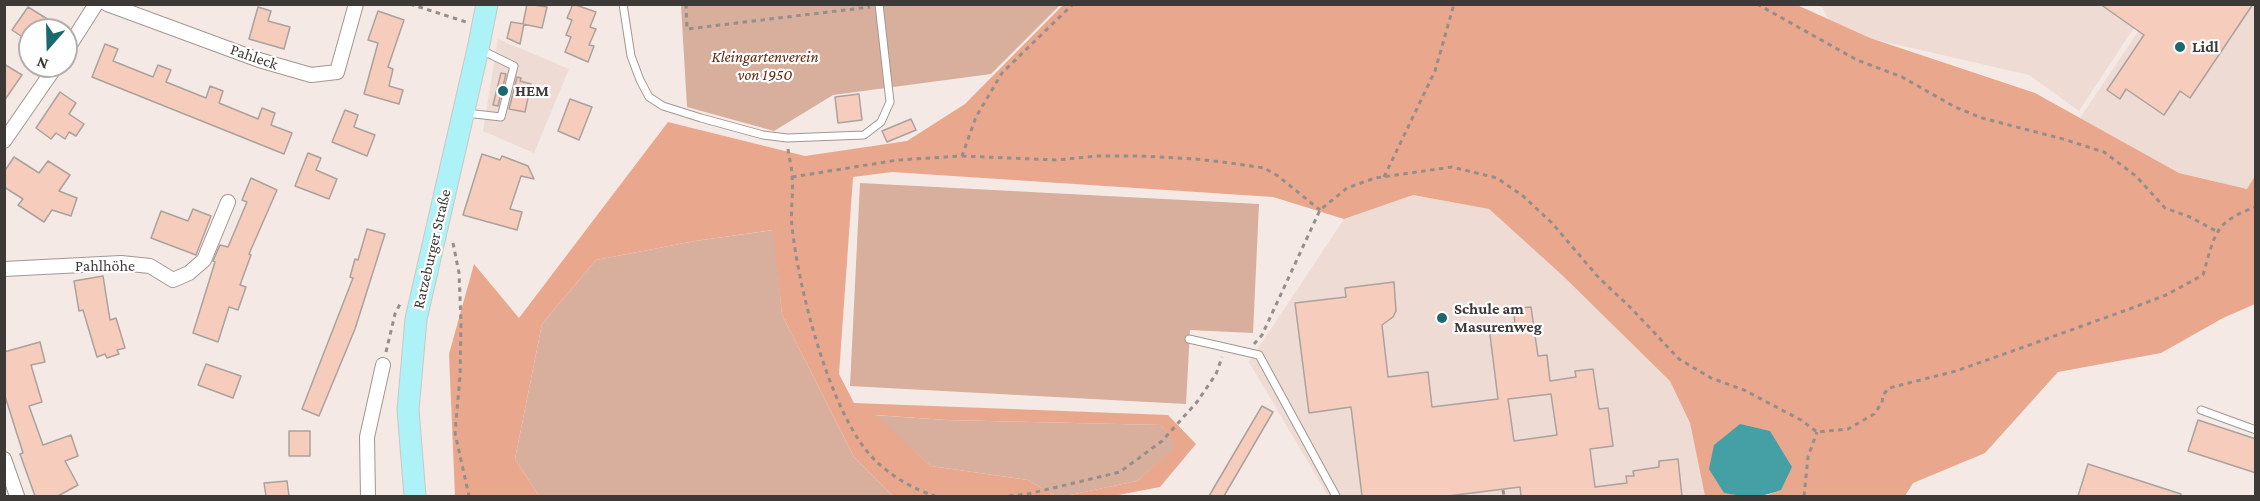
<!DOCTYPE html>
<meta charset="utf-8">
<style>
body{margin:0}
#map{position:relative;width:2260px;height:501px;overflow:hidden;background:#f4e9e4;font-family:"Crimson Pro",serif}
canvas{display:block}
.frame{position:absolute;inset:0;border:6px solid #3d3937;pointer-events:none}
.north{position:absolute;left:18px;top:18px;width:60px;height:60px;box-sizing:border-box;background:#fff;border:2px solid #b1b0af;border-radius:50%;rotate:200deg;font-size:16px;font-weight:700;line-height:24px;text-align:center;color:#3d3937}
.north::after{content:'';display:block;margin:auto;width:21px;height:27px;background:#1c696d;clip-path:polygon(50% 0,100% 100%,50% 72%,0 100%)}
</style>
<div id="map">
<canvas width="2260" height="501"></canvas>
<div class="frame"></div>
<div class="north">N</div>
</div>
<script>
const g = document.querySelector('canvas').getContext('2d');
g.lineJoin = 'round';
function paint(path, color) {
  g.fillStyle = color;
  g.fill(path, 'evenodd');
}
function trace(path, color, width, dash) {
  g.strokeStyle = color;
  g.lineWidth = width;
  g.lineCap = dash ? 'butt' : 'round';
  g.setLineDash(dash || []);
  g.stroke(path);
}
function label(font, color, halo, rows, align = 'center') {
  g.font = font + ' "Crimson Pro",serif';
  g.lineWidth = 4.5;
  g.setLineDash([]);
  g.textBaseline = 'middle';
  g.strokeStyle = halo;
  g.fillStyle = color;
  for (const [text, x, y, turn = 0] of rows) {
    g.save();
    g.translate(x, y);
    g.rotate((+turn || 0) * Math.PI / 180);
    g.textAlign = isNaN(turn) ? turn : align;
    if (halo) g.strokeText(text, 0, 0);
    g.fillText(text, 0, 0);
    g.restore();
  }
}
const built = new Path2D(`
 M 1815,5 L 2149,5 L 2079,111 L 2029,75 L 1834,30 L 1822,7 Z
 M 2156,5 L 2255,5 L 2256,176 L 2247,189 L 2179,173 L 2080,118 Z
 M 498,39 L 569,69 L 534,153 L 483,131 Z
 M 1413,195 L 1489,209 L 1562,275 L 1671,381 L 1690,423 L 1705,496 L 1328,496 L 1249,362 L 1344,219 Z`);
const green = new Path2D(`
 M 681,5 L 1060,5 L 991,74 L 833,95 L 774,131 L 687,107 Z
 M 860,183 L 1259,204 L 1253,333 L 1190,330 L 1186,404 L 850,386 Z
 M 774,230 L 782,315 L 854,457 L 893,496 L 539,496 L 515,459 L 542,324 L 596,260 L 695,241 Z
 M 873,415 L 946,420 L 1161,425 L 1177,446 L 1137,481 L 1065,496 L 1056,496 L 1028,480 L 931,466 Z`);
const forest = new Path2D(`
 M 1063,5 L 1797,5 L 1870,38 L 2035,93 L 2179,173 L 2247,189 L 2255,176 L 2255,304 L 2223,318 L 2161,353 L 2058,372 L 1985,453 L 1913,483 L 1905,496 L 1765,496 L 1781,490 L 1724,493 L 1744,496 L 1705,496 L 1690,423 L 1670,381 L 1562,275 L 1489,209 L 1413,195 L 1344,219 L 1273,197 L 892,172 L 853,177 L 839,374 L 854,403 L 1168,415 L 1196,444 L 1160,487 L 1113,496 L 1065,496 L 1137,481 L 1176,446 L 1161,425 L 946,420 L 875,415 L 931,466 L 1028,480 L 1056,496 L 893,496 L 854,457 L 782,315 L 773,230 L 695,241 L 596,260 L 542,324 L 515,459 L 539,496 L 455,496 L 449,354 L 474,264 L 519,318 L 668,122 L 805,156 L 907,141 L 965,104 Z`);
const water = new Path2D(`
 M 1740,424 L 1770,431 L 1792,467 L 1781,490 C 1761,498 1745,497 1724,493 L 1709,469 L 1714,445 Z`);
const building = new Path2D(`
 M 527,4 L 547,7 L 542,28 L 523,24 Z
 M 573,4 L 596,12 L 590,27 L 596,29 L 589,45 L 594,46 L 588,62 L 565,52 L 571,37 L 566,35 L 572,20 L 567,18 Z
 M 2100,4 L 2253,4 L 2190,98 L 2180,91 L 2164,115 L 2126,89 L 2120,99 L 2107,90 L 2144,35 Z
 M 28,7 L 49,20 L 42,30 L 30,30 L 30,42 L 12,30 Z
 M 258,7 L 271,11 L 268,21 L 290,27 L 284,49 L 249,39 Z
 M 378,11 L 404,20 L 388,67 L 393,69 L 389,86 L 403,90 L 399,104 L 364,94 L 378,43 L 368,40 Z
 M 511,22 L 524,24 L 520,44 L 507,38 Z
 M 105,44 L 118,49 L 113,61 L 153,77 L 158,65 L 171,70 L 166,82 L 206,98 L 210,86 L 223,91 L 219,103 L 258,119 L 262,108 L 275,113 L 271,125 L 292,133 L 284,154 L 92,77 Z
 M 4,64 L 22,75 L 4,101 Z
 M 501,73 L 506,74 L 498,106 L 493,105 Z
 M 517,77 L 521,78 L 520,81 L 531,84 L 525,112 L 509,109 Z
 M 60,92 L 76,103 L 69,114 L 84,124 L 76,136 L 69,132 L 65,139 L 56,133 L 51,139 L 36,128 Z
 M 859,94 L 862,120 L 838,123 L 835,97 Z
 M 570,99 L 592,107 L 579,140 L 558,131 Z
 M 345,110 L 358,115 L 354,127 L 375,135 L 367,156 L 332,142 Z
 M 911,119 L 916,130 L 887,142 L 882,131 Z
 M 308,153 L 321,158 L 316,170 L 337,179 L 329,199 L 295,186 Z
 M 482,154 L 500,160 L 502,156 L 528,166 L 534,179 L 521,176 L 510,209 L 522,212 L 517,230 L 463,215 Z
 M 14,157 L 39,173 L 48,161 L 70,175 L 59,191 L 77,198 L 71,216 L 52,210 L 44,222 L 18,205 L 23,199 L 4,187 L 4,172 Z
 M 251,178 L 277,190 L 249,254 L 251,255 L 240,285 L 246,287 L 238,310 L 229,307 L 218,342 L 193,333 L 215,262 L 213,261 L 220,245 L 228,247 L 247,202 L 242,200 Z
 M 193,209 L 211,216 L 196,255 L 151,238 L 161,211 L 188,221 Z
 M 367,229 L 385,234 L 355,329 L 319,416 L 302,409 L 353,278 L 350,277 L 355,259 L 358,260 Z
 M 103,276 L 110,320 L 116,318 L 125,348 L 117,350 L 119,354 L 107,358 L 105,354 L 97,357 L 83,310 L 79,311 L 74,281 Z
 M 1394,282 L 1396,311 L 1393,317 L 1382,325 L 1388,377 L 1428,372 L 1432,407 L 1498,399 L 1489,327 L 1515,323 L 1513,309 L 1531,307 L 1538,356 L 1547,355 L 1550,381 L 1576,377 L 1575,371 L 1593,369 L 1599,409 L 1608,408 L 1613,446 L 1590,449 L 1595,487 L 1627,483 L 1626,476 L 1634,476 L 1633,471 L 1659,467 L 1659,461 L 1678,459 L 1682,496 L 1521,496 L 1520,487 L 1448,496 L 1362,496 L 1351,407 L 1309,413 L 1295,303 L 1346,297 L 1345,288 ZM 1551,394 L 1557,435 L 1514,441 L 1508,399 Z
 M 40,342 L 45,362 L 31,365 L 42,402 L 29,406 L 43,445 L 71,435 L 78,456 L 65,461 L 78,485 L 58,496 L 35,496 L 20,454 L 23,453 L 4,393 L 4,352 Z
 M 206,364 L 241,376 L 233,398 L 198,385 Z
 M 1262,406 L 1273,412 L 1224,496 L 1209,496 Z
 M 2198,420 L 2256,439 L 2256,473 L 2188,451 Z
 M 289,431 L 310,431 L 310,456 L 289,456 Z
 M 2088,464 L 2181,494 L 2181,496 L 2078,496 Z
 M 287,481 L 289,496 L 266,496 L 264,483 Z`);
const path = new Path2D(`
 M 410,4 L 466,22
 M 686,4 L 687,29 L 870,7
 M 1757,4 L 1857,60 L 1902,77 L 1955,107 L 1982,118 L 2063,139 L 2104,152 L 2136,176 L 2165,208 L 2190,217 L 2216,231
 M 788,149 C 789,158 792,167 792,176 C 794,192 790,210 792,226 C 798,287 831,419 876,461 C 891,476 915,490 935,496
 M 962,156 L 1057,160 L 1097,156 L 1141,156 L 1196,159 L 1230,163 L 1264,168 L 1278,176 L 1320,210
 M 792,177 L 898,160 L 962,156 L 976,117 L 1002,73 L 1073,4
 M 1384,177 L 1435,71 L 1454,4
 M 453,243 L 459,273 L 461,322 L 460,376 L 455,433 L 469,496
 M 1254,344 L 1262,335 L 1320,210 L 1347,188 L 1375,178 L 1452,167 L 1497,178 L 1523,196 L 1552,223 L 1599,278 L 1631,308 L 1679,359 L 1711,378 L 1744,390 L 1801,420 L 1817,432 L 1848,429 L 1874,414 L 1882,403 L 1883,395 L 1889,388 L 1956,371 L 2021,348 L 2132,308 L 2166,295 L 2203,275 C 2215,235 2213,222 2256,207
 M 386,352 L 395,314 L 400,304
 M 1503,490 L 1504,496
 M 1009,496 L 1028,494 L 1120,472 L 1162,441 L 1197,402 L 1216,374 L 1222,357
 M 1804,496 L 1808,457 L 1817,432`);
const lane = new Path2D(`
 M 623,4 L 631,56 L 640,80 L 649,97 L 663,106 L 701,118 L 763,135 L 787,138 L 864,135 L 881,122 L 890,102 L 879,4
 M 466,113 L 501,117 L 514,66 L 481,50
 M 1189,339 L 1259,355 L 1336,496
 M 2201,410 L 2256,430`);
const street = new Path2D(`
 M 107,4 L 259,60 L 311,75 L 337,72 L 356,4
 M 66,51 L 96,4
 M 4,141 L 56,66
 M 4,269 L 121,263 L 150,266 L 173,280 L 189,273 L 204,260 L 228,202
 M 4,459 L 17,496
 M 368,496 L 367,437 L 383,365`);
const primary = new Path2D(`
 M 415,496 L 408,410 L 416,319 L 478,49 L 487,4`);
const markers = [
 [2180,47,6,"#1c696d"],
 [503,91,6,"#1c696d"],
 [1442,318,6,"#1c696d"]
];
const poiNames = [
 ["Lidl",2192,47],
 ["HEM",515,91],
 ["Schule am",1454,309],
 ["Masurenweg",1454,327]
];
const streetNames = [
 ["Pahleck",254,57,19],
 ["Ratzeburger Straße",432,249,-77],
 ["Pahlhöhe",105,266]
];
const parkNames = [
 ["Kleingartenverein",765,57],
 ["von 1950",765,75]
];
paint(built, '#eedbd3');
paint(green, '#d8ae9d');
paint(forest, '#e9a88d');
paint(water, '#44a0a5');
paint(building, '#f6cdbc');
trace(building, '#aba19d', 1.5);
trace(lane, '#a19793', 9);
trace(street, '#a19793', 16);
trace(primary, '#c9c8c7', 23);
trace(path, '#968e8b', 3, [4.5, 4.5]);
trace(lane, '#fff', 7);
trace(street, '#fff', 14);
trace(primary, '#adf2f7', 21);
for (const [x, y, r, color] of markers) {
  const dot = new Path2D();
  dot.arc(x, y, r, 0, 2 * Math.PI);
  g.fillStyle = color;
  g.fill(dot);
  trace(dot, '#fff', 2);
}
label('bold 16px', '#3d3937', '#fff', poiNames, 'left');
label('16px', '#3d3937', '#fff', streetNames);
label('italic 16px', '#62280b', '#fff', parkNames);
</script>
